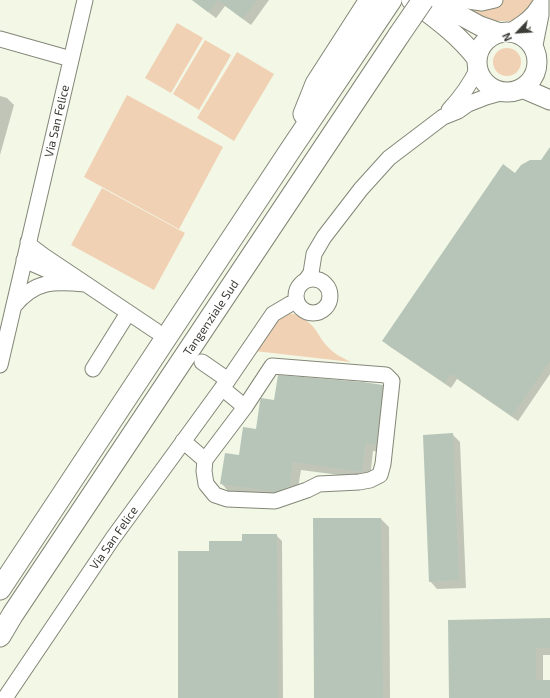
<!DOCTYPE html>
<style>
body{margin:0}
#map{position:relative;width:550px;height:698px;overflow:hidden;background:#f2f7e6;font-family:"Exo 2",sans-serif}
canvas{display:block}
.north{position:absolute;left:498px;top:12px;width:40px;height:40px;-webkit-text-stroke:3px #fff;paint-order:stroke;rotate:245deg;font-size:11px;font-weight:700;line-height:16px;text-align:center;color:#3b3d36}
.north::after{content:'';display:block;margin:auto;width:14px;height:18px;background:#3b3d36;clip-path:polygon(50% 0,100% 100%,50% 72%,0 100%)}
</style>
<div id="map">
<canvas width="550" height="698"></canvas>
<div class="north">N</div>
</div>
<script>
const g = document.querySelector('canvas').getContext('2d');
g.lineJoin = 'round';
function paint(path, color) {
  g.fillStyle = color;
  g.fill(path, 'evenodd');
}
function trace(path, color, width, dash) {
  g.strokeStyle = color;
  g.lineWidth = width;
  g.lineCap = dash ? 'butt' : 'round';
  g.setLineDash(dash || []);
  g.stroke(path);
}
function label(font, color, halo, rows, align = 'center') {
  g.font = font + ' "Exo 2",sans-serif';
  g.lineWidth = 3.5;
  g.setLineDash([]);
  g.textBaseline = 'middle';
  g.strokeStyle = halo;
  g.fillStyle = color;
  for (const [text, x, y, turn = 0] of rows) {
    g.save();
    g.translate(x, y);
    g.rotate((+turn || 0) * Math.PI / 180);
    g.textAlign = isNaN(turn) ? turn : align;
    if (halo) g.strokeText(text, 0, 0);
    g.fillText(text, 0, 0);
    g.restore();
  }
}
const green = new Path2D(`
 M 502,0 L 534,0 L 532,9 L 514,21 L 498,21 L 487,20 L 464,7 Z
 M 177,23 L 203,38 L 171,93 L 145,78 Z
 M 205,40 L 231,55 L 199,110 L 173,94 Z
 M493 62a14 14 0 1 1 28 0a14 14 0 1 1-28 0Z
 M 237,52 L 274,74 L 234,141 L 197,118 Z
 M 127,95 L 223,147 L 179,229 L 84,177 Z
 M 102,188 L 185,233 L 154,290 L 71,245 Z
 M 289,313 C 295,314 298,316 303,319 C 317,326 318,337 328,347 C 334,354 343,358 351,362 L 255,351 L 276,320 L 284,314 Z`);
const shadow = new Path2D(`
 M 192,0 L 269,0 L 251,25 L 225,6 L 216,18 Z
 M 0,96 L 7,98 L 14,105 L 0,155 Z
 M 550,153 L 550,374 L 518,421 L 457,379 L 451,388 L 389,346 L 384,341 L 516,175 L 541,161 Z
 M 382,386 L 390,394 L 383,452 L 373,451 L 370,479 L 301,470 L 297,494 L 283,499 L 229,492 L 222,484 L 275,401 Z
 M 452,434 L 460,442 L 466,588 L 437,589 L 430,581 Z
 M 381,519 L 389,527 L 390,698 L 315,698 Z
 M 276,535 L 282,541 L 283,698 L 179,698 L 210,552 L 243,542 Z
 M 550,619 L 550,655 L 543,655 L 543,681 L 550,681 L 550,698 L 450,698 Z`);
const building = new Path2D(`
 M 192,0 L 218,0 L 208,12 Z
 M 218,0 L 257,0 L 243,19 Z
 M 550,147 L 550,361 L 512,416 L 451,374 L 445,383 L 382,341 L 503,164 L 515,173 L 521,165 L 530,160 L 541,160 Z
 M 278,375 L 363,382 L 383,385 L 376,445 L 366,443 L 362,472 L 293,462 L 290,486 L 275,492 L 220,484 L 225,453 L 239,455 L 243,427 L 256,429 L 260,401 L 261,398 L 274,400 Z
 M 453,433 L 459,580 L 429,582 L 423,435 Z
 M 313,518 L 381,518 L 383,698 L 314,698 Z
 M 242,534 L 277,534 L 278,698 L 178,698 L 178,551 L 209,551 L 209,541 L 242,541 Z
 M 550,618 L 550,648 L 536,648 L 536,680 L 550,680 L 550,698 L 449,698 L 448,620 Z`);
const minor = new Path2D(`
 M 461,0 L 482,3 L 495,0
 M 509,32 C 523,23 531,19 540,4
 M 0,39 L 71,59
 M 534,50 L 541,15 L 541,0
 M 449,110 C 462,96 470,85 478,68
 M 28,242 L 32,247 L 44,256 L 156,331
 M 24,260 L 65,278
 M296 296a17 17 0 1 1 34 0a17 17 0 1 1-34 0Z
 M 306,280 L 311,273 L 314,254 L 324,237 L 361,189 L 389,158 L 443,117 L 458,111 L 468,104 L 486,97 L 504,92
 M 14,306 C 35,280 54,281 85,284
 M 202,362 L 228,380
 M 0,365 L 85,0
 M 93,369 L 128,313
 M 222,388 L 245,407
 M 183,441 L 205,460 L 204,471 L 206,484 L 215,495 L 227,499 L 275,501 L 307,490 L 319,484 L 359,482 L 370,480 L 380,475 L 383,464 L 392,381 L 386,375 L 272,366 L 245,407 L 205,460
 M 5,698 L 113,538 L 228,380 L 273,314 L 290,304 L 296,302`);
const major = new Path2D(`
 M 411,0 C 435,18 459,35 477,59
 M 439,0 L 458,14 L 480,26 L 500,33
 M477 62a30 30 0 1 1 60 0a30 30 0 1 1-60 0Z
 M 522,88 L 550,100`);
const highway = new Path2D(`
 M 304,114 L 316,84 L 370,0
 M 0,589 L 289,152 L 391,0
 M 0,636 L 13,614 L 399,35`);
const highwayBridge = new Path2D(`
 M 399,35 L 423,0`);
const streetNames = [
 ["Via San Felice",57,121,-77],
 ["Tangenziale Sud",211,318,-56],
 ["Via San Felice",114,538,-55]
];
paint(green, '#f1d1b3');
paint(shadow, '#0003');
paint(building, '#b7c5b8');
trace(minor, '#838777', 17);
trace(major, '#838777', 21);
trace(highway, '#838777', 23);
trace(minor, '#fff', 15);
trace(major, '#fff', 19);
trace(highway, '#fff', 21);
trace(highwayBridge, '#838777', 23, []);
trace(highwayBridge, '#fff', 21);
label('12px', '#3b3d36', '#fff', streetNames);
</script>
